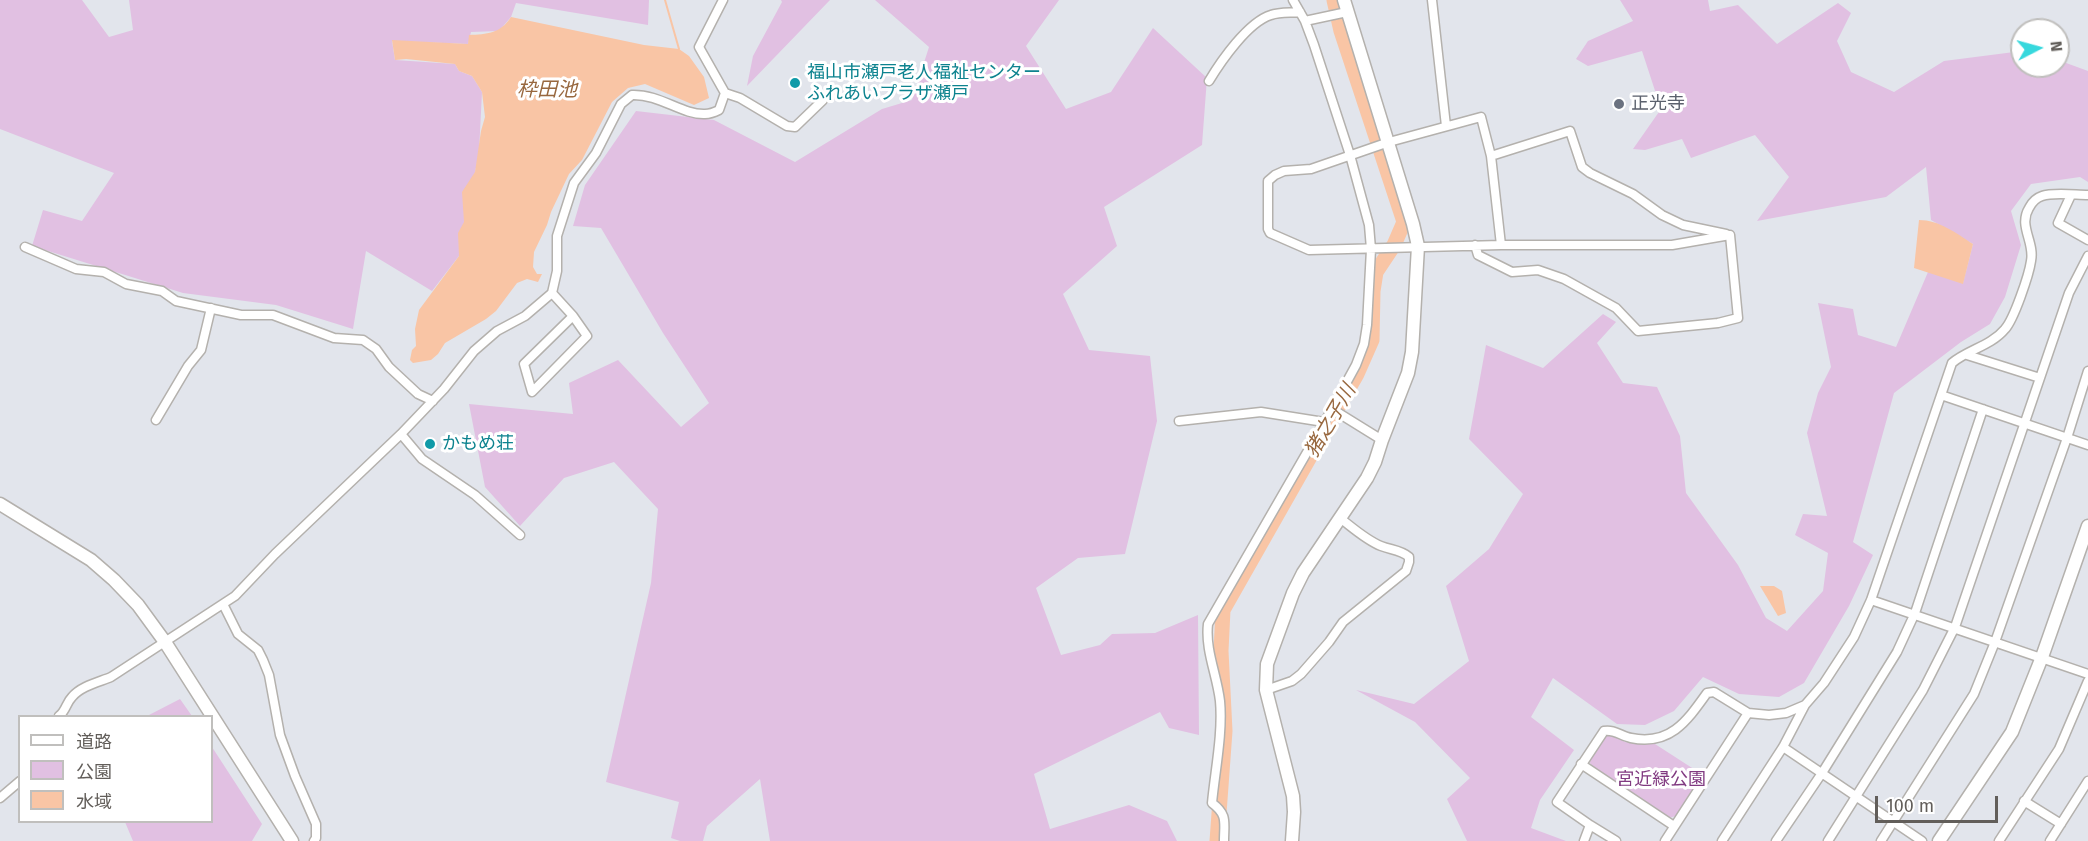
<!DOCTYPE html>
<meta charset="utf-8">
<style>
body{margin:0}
#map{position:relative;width:2088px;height:841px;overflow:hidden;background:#e2e5ec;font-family:"Fira Sans","Noto Sans JP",sans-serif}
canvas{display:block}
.legend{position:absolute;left:18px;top:715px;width:195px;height:108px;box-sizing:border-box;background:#fff;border:2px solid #c0bfbd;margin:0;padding:8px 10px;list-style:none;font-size:18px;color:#625e5a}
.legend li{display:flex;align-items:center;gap:12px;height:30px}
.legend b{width:30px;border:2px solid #c0bfbd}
.north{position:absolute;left:2010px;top:18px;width:60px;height:60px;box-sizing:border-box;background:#fff;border:2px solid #c0bfbd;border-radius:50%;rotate:84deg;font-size:16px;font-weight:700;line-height:24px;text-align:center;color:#625e5a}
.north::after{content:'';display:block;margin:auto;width:21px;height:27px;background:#37d8dd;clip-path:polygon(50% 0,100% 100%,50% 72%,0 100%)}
.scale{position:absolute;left:1875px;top:796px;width:123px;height:27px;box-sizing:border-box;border:3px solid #625e5a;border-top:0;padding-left:8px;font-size:18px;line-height:21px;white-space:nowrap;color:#625e5a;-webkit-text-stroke:4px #fff;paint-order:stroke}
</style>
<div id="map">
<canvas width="2088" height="841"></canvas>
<ul class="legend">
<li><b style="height:8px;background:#fff"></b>道路</li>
<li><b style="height:16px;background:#e1c0e2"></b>公園</li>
<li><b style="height:16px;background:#f9c5a5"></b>水域</li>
</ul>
<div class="north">N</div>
<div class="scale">100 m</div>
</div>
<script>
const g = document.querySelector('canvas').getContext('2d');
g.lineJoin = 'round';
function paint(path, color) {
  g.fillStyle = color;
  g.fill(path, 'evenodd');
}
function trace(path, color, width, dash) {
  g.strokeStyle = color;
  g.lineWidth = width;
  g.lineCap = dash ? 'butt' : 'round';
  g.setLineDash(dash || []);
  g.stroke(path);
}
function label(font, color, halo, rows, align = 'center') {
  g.font = font + ' "Fira Sans","Noto Sans JP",sans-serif';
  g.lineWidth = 6;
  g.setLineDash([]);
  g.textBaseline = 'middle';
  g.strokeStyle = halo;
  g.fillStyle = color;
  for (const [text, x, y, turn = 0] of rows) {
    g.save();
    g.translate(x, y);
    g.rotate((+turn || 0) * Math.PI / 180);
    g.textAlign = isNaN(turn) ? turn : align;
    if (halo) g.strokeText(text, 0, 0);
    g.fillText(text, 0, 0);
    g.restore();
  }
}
const green = new Path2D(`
 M 0,0 L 82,0 L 109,37 L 133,30 L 129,0 L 649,0 L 648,25 L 516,3 L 511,17 L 499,31 L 471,32 L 468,44 L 392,41 L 395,60 L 455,64 L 459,71 L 472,76 L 482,92 L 479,152 L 459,256 L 432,291 L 366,251 L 353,329 L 276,305 L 183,293 L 32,246 L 43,210 L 82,221 L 114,173 L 0,129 Z
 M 781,0 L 830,0 L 747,86 L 753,56 L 782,2 Z
 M 875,0 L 1059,0 L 1026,46 L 1066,109 L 1111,92 L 1153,28 L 1207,78 L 1202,145 L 1104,207 L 1117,246 L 1063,294 L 1089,350 L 1150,356 L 1157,421 L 1125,554 L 1078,558 L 1036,588 L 1061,655 L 1100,645 L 1112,634 L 1155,633 L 1198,615 L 1199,735 L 1169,728 L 1160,712 L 1034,774 L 1050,829 L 1129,805 L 1167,821 L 1177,841 L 770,841 L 760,779 L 707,826 L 703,841 L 680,841 L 671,838 L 679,802 L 606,782 L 651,583 L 658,509 L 614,462 L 564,478 L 520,526 L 485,487 L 469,404 L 573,414 L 569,383 L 618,360 L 681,427 L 709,403 L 663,333 L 601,228 L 573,226 L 585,185 L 636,111 L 714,120 L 795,162 L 882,109 L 912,100 L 929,47 Z
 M 1620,0 L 1708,0 L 1710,11 L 1738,5 L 1777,44 L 1838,3 L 1851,13 L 1837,41 L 1851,72 L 1894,92 L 1944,61 L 2022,51 L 2022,66 L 2058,66 L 2058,60 L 2088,71 L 2088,182 L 2080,177 L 2031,184 L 2011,211 L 2021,245 L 2005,297 L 1990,324 L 1961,342 L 1894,393 L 1853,542 L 1873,555 L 1849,606 L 1804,683 L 1779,697 L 1739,694 L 1703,677 L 1674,711 L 1645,725 L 1617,724 L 1553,678 L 1531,717 L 1574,750 L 1540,800 L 1531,828 L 1566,841 L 1467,841 L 1447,799 L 1470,778 L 1415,722 L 1356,690 L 1414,704 L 1469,661 L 1446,586 L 1489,549 L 1523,494 L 1469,439 L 1486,345 L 1543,368 L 1603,314 L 1616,322 L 1597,343 L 1623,383 L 1657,387 L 1680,436 L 1686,493 L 1738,565 L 1766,618 L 1787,631 L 1823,591 L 1828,553 L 1795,535 L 1803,514 L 1827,516 L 1807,433 L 1818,393 L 1831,367 L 1818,303 L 1853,309 L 1858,335 L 1896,347 L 1928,272 L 1963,283 L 1973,244 L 1931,220 L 1926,167 L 1886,197 L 1757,221 L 1789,177 L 1755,135 L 1691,158 L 1682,139 L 1645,150 L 1633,149 L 1661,109 L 1642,51 L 1588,66 L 1576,59 L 1588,41 L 1633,21 Z
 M 180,699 L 192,716 L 147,716 L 149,715 Z
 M 1612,734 L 1625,742 L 1638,744 L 1655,744 L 1703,775 L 1676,816 L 1669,818 L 1591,766 L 1589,759 L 1604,735 Z
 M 212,747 L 262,824 L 252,841 L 133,841 L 125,822 L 212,822 Z`);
const water = new Path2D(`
 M 511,17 L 644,45 L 679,49 L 689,56 L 704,77 L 709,98 L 694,105 L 645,84 L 628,88 L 612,102 L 582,160 L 569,174 L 551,212 L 547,225 L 534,252 L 533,267 L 537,274 L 542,274 L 538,282 L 527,279 L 517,283 L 496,311 L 486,319 L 445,343 L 438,354 L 431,360 L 413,363 L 410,360 L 412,350 L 416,346 L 415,329 L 419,310 L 459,256 L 458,233 L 464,222 L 462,192 L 475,172 L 481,131 L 485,117 L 482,92 L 472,76 L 459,71 L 455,64 L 406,59 L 395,60 L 392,40 L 468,44 L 469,35 C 487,34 500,34 511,17 Z
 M 1919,220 C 1939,220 1956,233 1973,244 L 1963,284 L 1914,268 Z
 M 1760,586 L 1774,586 L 1782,591 L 1786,613 L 1778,616 Z`);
const stream = new Path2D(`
 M 665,0 L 679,49`);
const river = new Path2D(`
 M 1217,841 L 1225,731 L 1221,651 L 1223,610 L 1357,374 L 1372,340 L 1373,291 L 1376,272 L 1394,245 L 1404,222 L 1341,31 L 1334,0`);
const street = new Path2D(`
 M 723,0 L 699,47 L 725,93 L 740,98 L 787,126 L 795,127 L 823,100
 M 1432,0 L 1446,126
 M 1305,21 L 1347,12
 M 1209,81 C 1221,61 1248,22 1271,15 C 1279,12 1291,13 1300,12
 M 1491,156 L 1570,131 L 1582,167 L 1590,173 L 1633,194 L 1662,215 L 1683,225 L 1726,234
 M 2071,195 L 2058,223 L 2088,240
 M 1475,245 L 1478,255 L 1512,272 L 1538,270 L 1564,279 L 1616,308 L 1638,331 L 1718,323 L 1738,318 L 1730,235 L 1672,245 L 1501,245 L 1309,250 L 1270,233 L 1268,229 L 1268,181 L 1275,175 L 1284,171 L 1311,169 L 1389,142 L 1481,117 L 1491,156 L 1501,245
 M 25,247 L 76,269 L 104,272 L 126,284 L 162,291 L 176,301 L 241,315 L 273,315 L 334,338 L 363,340 L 376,349 L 389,367 L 418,394 L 433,401
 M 552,293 L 573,316 L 587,336 L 532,392 L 524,364 L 573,316
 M 1967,355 L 2040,378
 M 1941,395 L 2088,445
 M 1332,409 L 1382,440
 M 156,420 L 188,366 L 201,350 L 211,308
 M 1179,421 L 1261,412 L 1324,422
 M 401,434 L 422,459 L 475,495 L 520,535
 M 1871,600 L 2088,674
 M 223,604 L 238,634 L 258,650 L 263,660 L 269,675 L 280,735 L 295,776 L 316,824 L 316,838 L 314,841
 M 1266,690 L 1292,681 L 1301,674 L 1329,642 L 1343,622 L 1406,571 L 1409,562 L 1409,557 C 1401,550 1391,550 1381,546 C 1366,540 1353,528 1340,518
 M 59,716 C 66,711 66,703 72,697 C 81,686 99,682 111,677 L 235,596 L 275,554 L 401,434 L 444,389 L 474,351 L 497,331 L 525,316 L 552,293 L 557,271 L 557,236 L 574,183 L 596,153 L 621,104 L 632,95 C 660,94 682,115 705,114 C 709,114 715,112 719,110 L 725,93
 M 1783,747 L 1922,841
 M 1581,764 L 1674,826
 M 0,798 L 20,781
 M 2024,801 L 2061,824
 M 1590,825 L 1616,841
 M 1224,841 C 1224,822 1228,815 1212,803 C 1215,771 1223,733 1220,701 C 1217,675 1205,650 1208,624 L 1332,409 L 1356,365 L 1364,344 L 1367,325 L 1371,249 L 1369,225 L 1350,155 L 1314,45 L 1305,21 L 1293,0
 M 1584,841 L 1590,825 L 1557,802 L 1604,731 C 1614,729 1621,736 1631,738 C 1670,746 1687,721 1707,693 L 1714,692 L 1748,713 L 1769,715 L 1786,713 L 1805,705 L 1824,683 L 1854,637 L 1871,600 L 1952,363 C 1967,350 1991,346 2005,329 C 2014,319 2029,275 2031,261 C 2035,242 2018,226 2029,208 C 2032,202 2036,198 2042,196 C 2053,192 2076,195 2088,195
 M 1665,841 L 1748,713
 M 1722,841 L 1783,747 L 1805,705
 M 1776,841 L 1822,773 L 1897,652 L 1915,613 L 1983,409
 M 1828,841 L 1923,690 L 1955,627 L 2069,293 L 2088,256
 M 1881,841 L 1974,694 L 1995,642 L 2067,438 L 2088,371
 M 1999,841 L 2059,749 L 2088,681
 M 2050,841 L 2088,781`);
const secondary = new Path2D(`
 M 0,504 L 91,560 L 114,580 L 138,605 L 165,642 L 292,841
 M 1292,841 L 1294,812 L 1293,796 L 1266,690 L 1267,664 L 1293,593 L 1303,573 L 1367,478 L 1375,462 L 1382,440 L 1408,373 L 1412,352 L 1418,246 L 1413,224 L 1344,0
 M 1939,841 L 2012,732 L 2042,657 L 2088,526`);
const markers = [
 [795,83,6,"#0f9aa8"],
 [1619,104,6,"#6b7280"],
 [430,444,6,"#0f9aa8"]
];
const cultureNames = [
 ["福山市瀬戸老人福祉センター",807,73],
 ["ふれあいプラザ瀬戸",807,94],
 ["かもめ荘",442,444]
];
const worshipNames = [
 ["正光寺",1631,104]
];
const parkNames = [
 ["宮近緑公園",1661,780]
];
const waterNames = [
 ["枠田池",547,90],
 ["猪之子川",1331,421,-60]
];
paint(green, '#e1c0e2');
paint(water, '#f9c5a5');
trace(stream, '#f9c5a5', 2);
trace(river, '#f9c5a5', 15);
trace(street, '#b4b1ad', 11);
trace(secondary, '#b4b1ad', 15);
trace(street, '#fff', 8);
trace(secondary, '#fff', 12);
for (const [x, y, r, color] of markers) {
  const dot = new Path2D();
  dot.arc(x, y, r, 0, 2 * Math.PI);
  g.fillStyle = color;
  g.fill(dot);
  trace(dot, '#fff', 2);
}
label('18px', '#0d838f', '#fff', cultureNames, 'left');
label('18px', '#5b616d', '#fff', worshipNames, 'left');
label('18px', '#813a81', '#fff', parkNames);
label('italic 20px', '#98683f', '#fff', waterNames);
</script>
